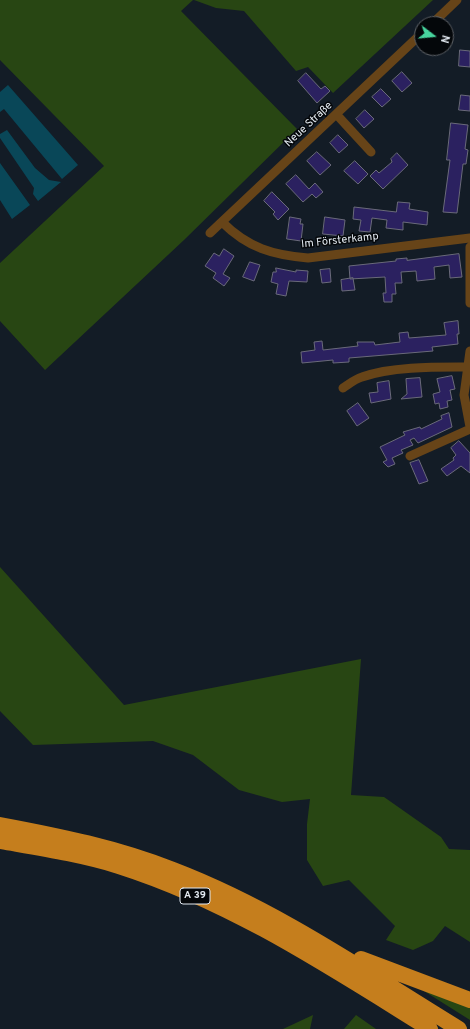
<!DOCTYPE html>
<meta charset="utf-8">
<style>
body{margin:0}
#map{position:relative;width:470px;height:1029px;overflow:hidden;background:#131c26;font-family:Overpass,sans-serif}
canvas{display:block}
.north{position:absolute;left:414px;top:16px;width:40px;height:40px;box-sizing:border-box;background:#04070a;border:1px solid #5d6166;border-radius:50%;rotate:106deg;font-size:11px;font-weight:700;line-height:16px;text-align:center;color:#e2e9f0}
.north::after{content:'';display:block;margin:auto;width:14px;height:18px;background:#47d49e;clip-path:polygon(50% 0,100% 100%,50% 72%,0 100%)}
</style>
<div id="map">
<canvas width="470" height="1029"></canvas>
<div class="north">N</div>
</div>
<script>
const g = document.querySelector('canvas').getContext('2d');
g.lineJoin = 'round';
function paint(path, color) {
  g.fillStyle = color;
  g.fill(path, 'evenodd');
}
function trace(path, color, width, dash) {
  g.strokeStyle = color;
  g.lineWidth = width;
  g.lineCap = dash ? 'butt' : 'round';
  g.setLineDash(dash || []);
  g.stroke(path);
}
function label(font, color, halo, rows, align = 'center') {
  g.font = font + ' Overpass,sans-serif';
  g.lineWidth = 3;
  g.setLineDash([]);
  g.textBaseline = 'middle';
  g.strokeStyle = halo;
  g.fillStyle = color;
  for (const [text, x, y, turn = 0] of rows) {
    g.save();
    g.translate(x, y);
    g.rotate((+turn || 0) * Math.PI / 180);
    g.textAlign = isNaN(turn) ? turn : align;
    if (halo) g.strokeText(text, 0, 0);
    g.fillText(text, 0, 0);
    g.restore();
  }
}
const green = new Path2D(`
 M 0,0 L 193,0 L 181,11 L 297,129 L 184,240 L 45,370 L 0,321 L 0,263 L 104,166 L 0,60 Z
 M 194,0 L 433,0 L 333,93 L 308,67 L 296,71 L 244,11 L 216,8 Z
 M 0,567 L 124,705 L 361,659 L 351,795 L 384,797 L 441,837 L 449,849 L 470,850 L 470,942 L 445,926 L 433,941 L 413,950 L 386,940 L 395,926 L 349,880 L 323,886 L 307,860 L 307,824 L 310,799 L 282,802 L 239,790 L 193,755 L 153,741 L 33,745 L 0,711 Z
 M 416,986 L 470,1004 L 470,1020 Z
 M 313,1015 L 310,1029 L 283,1029 Z
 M 356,1015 L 376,1029 L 344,1029 Z`);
const water = new Path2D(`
 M 8,85 L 78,165 L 62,179 L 4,109 L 0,112 L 0,92 Z
 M 7,130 L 35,168 L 49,180 L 61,182 L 38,201 L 33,194 L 34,188 L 0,138 L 0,134 Z
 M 0,163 L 30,205 L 12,219 L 0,200 Z`);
const building = new Path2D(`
 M 460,50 L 470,51 L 470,67 L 459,66 Z
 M 402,72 L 412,83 L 402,92 L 392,81 Z
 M 306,73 L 321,89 L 325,86 L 330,91 L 317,103 L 298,81 Z
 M 381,89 L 391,99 L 382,107 L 372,97 Z
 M 461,95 L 470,96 L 470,111 L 459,110 Z
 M 365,110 L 374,119 L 364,128 L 356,119 Z
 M 451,123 L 468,125 L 465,149 L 468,150 L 466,164 L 463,164 L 457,213 L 443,212 L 450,160 L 447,160 Z
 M 338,135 L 348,145 L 339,153 L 330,143 Z
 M 317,152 L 331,165 L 320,175 L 307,161 Z
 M 397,153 L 408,165 L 383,189 L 370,176 L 376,170 L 379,173 L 392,162 L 391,159 Z
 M 355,161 L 368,174 L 358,184 L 344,171 Z
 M 296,175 L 309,189 L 315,183 L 323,192 L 316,198 L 312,194 L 303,202 L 286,184 Z
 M 272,192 L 289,209 L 278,220 L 273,214 L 275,212 L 264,201 Z
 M 398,202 L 410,203 L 409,209 L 428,212 L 427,225 L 403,222 L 403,230 L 386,228 L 387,220 L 372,218 L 370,232 L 359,231 L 361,220 L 353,219 L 354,207 L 396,212 Z
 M 290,217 L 301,219 L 300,224 L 303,224 L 301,241 L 287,239 Z
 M 325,217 L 345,220 L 343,236 L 323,234 Z
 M 224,249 L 234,256 L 223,274 L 230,278 L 224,286 L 213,278 L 216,273 L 205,266 L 214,253 L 219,256 Z
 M 459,254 L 462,277 L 450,278 L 449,265 L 434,267 L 435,279 L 417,281 L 416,271 L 401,272 L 402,283 L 395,283 L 396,294 L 392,294 L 392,302 L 384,302 L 383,293 L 386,293 L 385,277 L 350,279 L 349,266 L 396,261 L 396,259 L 407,258 L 407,260 Z
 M 250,262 L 260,265 L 254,281 L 243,277 Z
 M 276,268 L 296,272 L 296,270 L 308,271 L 307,282 L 289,281 L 286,296 L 276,294 L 278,284 L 271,282 L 273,272 L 276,272 Z
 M 330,269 L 331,282 L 322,283 L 320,270 Z
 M 353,278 L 355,290 L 342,291 L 341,280 Z
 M 458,321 L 459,334 L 457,334 L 458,344 L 432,347 L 433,351 L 349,358 L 349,362 L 333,363 L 333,360 L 302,363 L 301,352 L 315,350 L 314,342 L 322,341 L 323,350 L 358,346 L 357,342 L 374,342 L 375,345 L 400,342 L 399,333 L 408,332 L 409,338 L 446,335 L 444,323 Z
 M 452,376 L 455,389 L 450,390 L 452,400 L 447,401 L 448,407 L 440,409 L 439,403 L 435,404 L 433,394 L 440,392 L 437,379 Z
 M 420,378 L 422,397 L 401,399 L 407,394 L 406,379 Z
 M 389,381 L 391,399 L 371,403 L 369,393 L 378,392 L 377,383 Z
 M 358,403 L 369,418 L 357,426 L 347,411 Z
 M 449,413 L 452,427 L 418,443 L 414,438 L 410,440 L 413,445 L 401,450 L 403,453 L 392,458 L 395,464 L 388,467 L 383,462 L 387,460 L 380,447 L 405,435 L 403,432 L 420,427 L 421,429 L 442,419 L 441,416 Z
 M 459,441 L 470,453 L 470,473 L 461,466 L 447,476 L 441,469 L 454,460 L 453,458 L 456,455 L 451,448 Z
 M 419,460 L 428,481 L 419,484 L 410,463 Z`);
const street = new Path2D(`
 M 432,24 L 457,0
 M 337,115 L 371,152
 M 222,222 C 248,248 273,255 308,258 L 470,238
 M 210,233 L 422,33
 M 470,247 L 470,303
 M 470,351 L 464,395 L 470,427
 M 343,388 C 349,384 355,379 362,377 C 392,366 438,367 470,367
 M 410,456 L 470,429`);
const highway = new Path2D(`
 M 0,825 C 59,836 117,848 173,870 C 275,909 366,972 459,1029
 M 0,841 C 40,848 80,854 119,866 C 232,902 330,967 430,1029
 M 361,959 L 470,1000`);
const shields = [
 [195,896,30]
];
const shieldNames = [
 ["A 39",195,896]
];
const streetNames = [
 ["Neue Straße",309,125,-43],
 ["Im Försterkamp",340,241,-6]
];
paint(green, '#284613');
paint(water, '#094758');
paint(building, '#2b2160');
trace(building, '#6a6a7a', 1);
trace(street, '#674418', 9);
trace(highway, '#c57e1d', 16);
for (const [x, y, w] of shields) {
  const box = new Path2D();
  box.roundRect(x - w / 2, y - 8, w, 16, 3);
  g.fillStyle = '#04070a';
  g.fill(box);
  trace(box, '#e2e9f0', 1);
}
label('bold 10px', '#e2e9f0', null, shieldNames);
label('11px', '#e2e9f0', '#04070a', streetNames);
</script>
